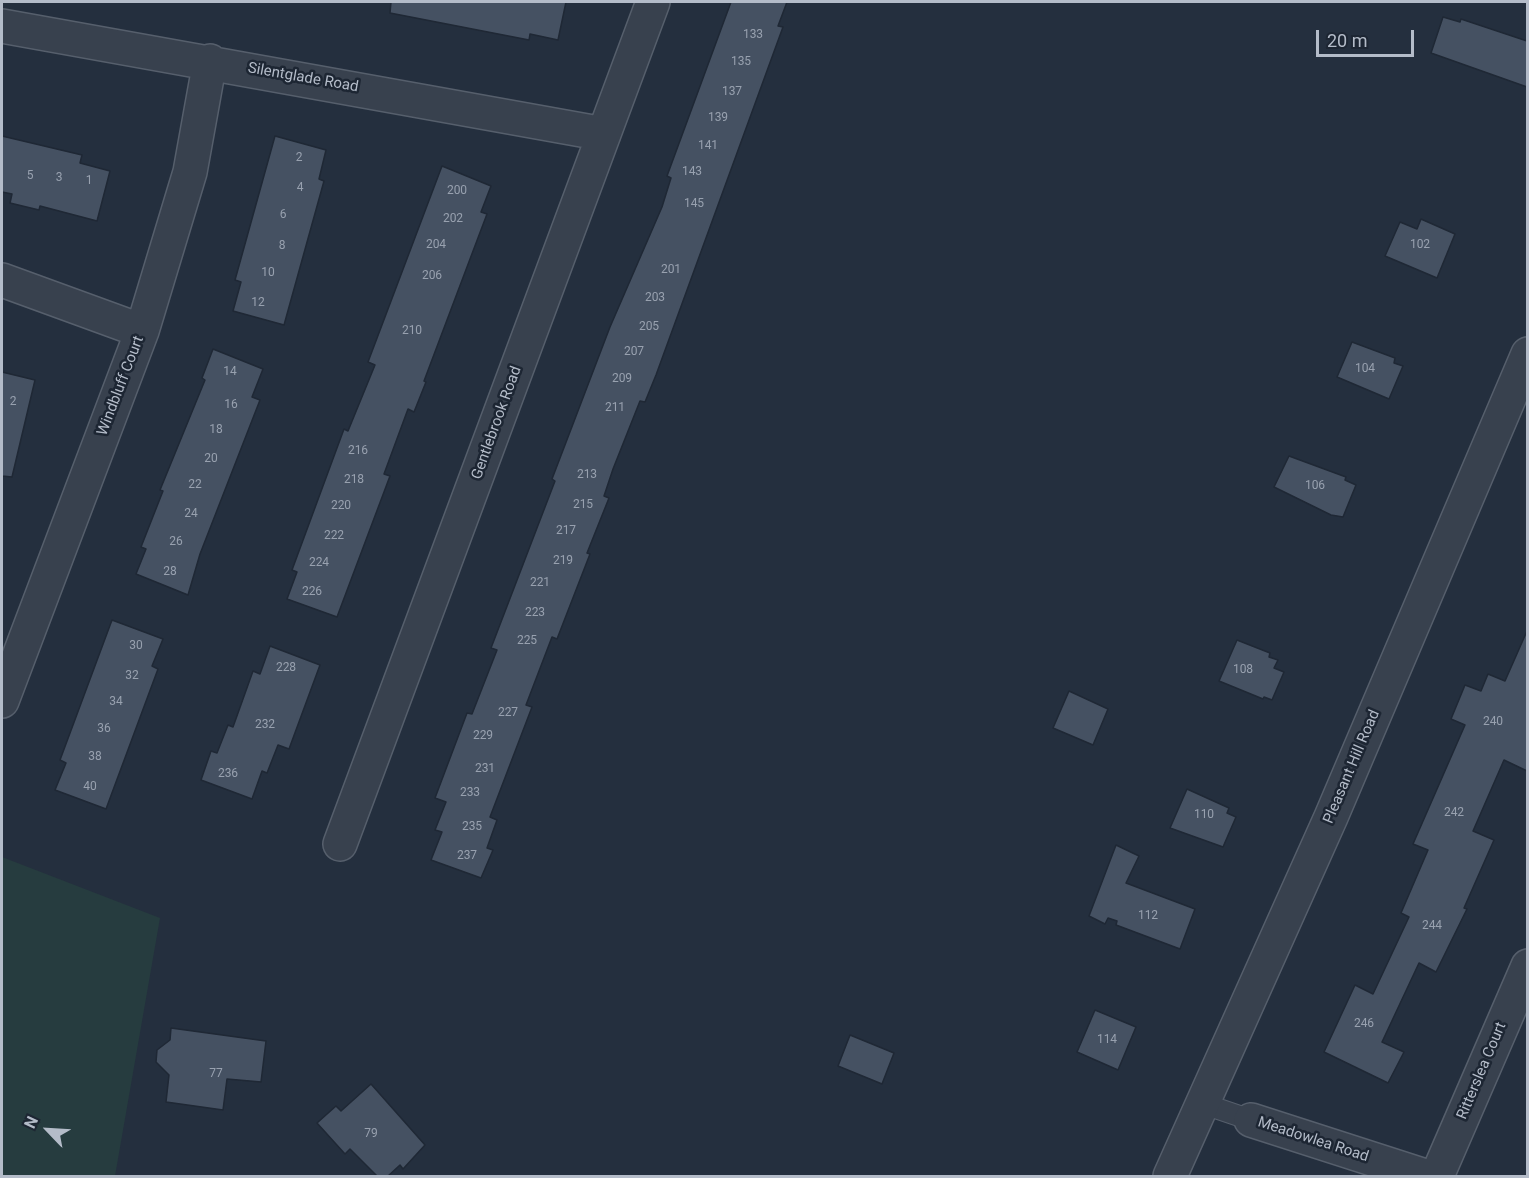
<!DOCTYPE html>
<style>
body{margin:0}
#map{position:relative;width:1529px;height:1178px;overflow:hidden;background:#242f3e;font-family:Roboto,sans-serif}
canvas{display:block}
.frame{position:absolute;inset:0;border:3px solid #b4bcc9;pointer-events:none}
.north{position:absolute;left:18px;top:1100px;width:60px;height:60px;-webkit-text-stroke:4px #1d2633;paint-order:stroke;rotate:295deg;font-size:16px;font-weight:700;line-height:24px;text-align:center;color:#b4bcc9}
.north::after{content:'';display:block;margin:auto;width:21px;height:27px;background:#b4bcc9;clip-path:polygon(50% 0,100% 100%,50% 72%,0 100%)}
.scale{position:absolute;left:1316px;top:30px;width:98px;height:27px;box-sizing:border-box;border:3px solid #b4bcc9;border-top:0;padding-left:8px;font-size:18px;line-height:21px;white-space:nowrap;color:#b4bcc9;-webkit-text-stroke:4px #1d2633;paint-order:stroke}
</style>
<div id="map">
<canvas width="1529" height="1178"></canvas>
<div class="frame"></div>
<div class="north">N</div>
<div class="scale">20 m</div>
</div>
<script>
const g = document.querySelector('canvas').getContext('2d');
g.lineJoin = 'round';
function paint(path, color) {
  g.fillStyle = color;
  g.fill(path, 'evenodd');
}
function trace(path, color, width, dash) {
  g.strokeStyle = color;
  g.lineWidth = width;
  g.lineCap = dash ? 'butt' : 'round';
  g.setLineDash(dash || []);
  g.stroke(path);
}
function label(font, color, halo, rows, align = 'center') {
  g.font = font + ' Roboto,sans-serif';
  g.lineWidth = 5;
  g.setLineDash([]);
  g.textBaseline = 'middle';
  g.strokeStyle = halo;
  g.fillStyle = color;
  for (const [text, x, y, turn = 0] of rows) {
    g.save();
    g.translate(x, y);
    g.rotate((+turn || 0) * Math.PI / 180);
    g.textAlign = isNaN(turn) ? turn : align;
    if (halo) g.strokeText(text, 0, 0);
    g.fillText(text, 0, 0);
    g.restore();
  }
}
const green = new Path2D(`
 M 2,857 L 160,918 L 115,1176 L 2,1176 Z`);
const building = new Path2D(`
 M 391,2 L 566,2 L 558,40 L 530,34 L 529,40 L 390,13 Z
 M 731,2 L 787,2 L 778,26 L 783,27 L 656,375 L 645,402 L 640,401 L 613,469 L 604,496 L 609,498 L 587,553 L 590,554 L 557,639 L 552,637 L 526,705 L 532,707 L 490,817 L 497,820 L 487,848 L 493,850 L 481,878 L 431,860 L 442,832 L 435,830 L 446,802 L 435,798 L 467,713 L 472,714 L 497,650 L 491,648 L 555,481 L 552,479 L 610,327 L 662,207 L 671,178 L 667,176 Z
 M 1443,17 L 1460,22 L 1461,19 L 1527,41 L 1527,87 L 1431,53 Z
 M 2,136 L 82,155 L 80,163 L 110,171 L 97,221 L 40,206 L 39,210 L 10,203 L 12,194 L 2,192 Z
 M 275,136 L 326,150 L 319,179 L 324,181 L 284,325 L 233,311 L 241,282 L 235,280 Z
 M 442,166 L 491,186 L 481,212 L 487,214 L 424,381 L 426,382 L 414,412 L 408,409 L 384,474 L 390,476 L 337,617 L 287,599 L 297,572 L 292,570 L 344,429 L 348,431 L 375,365 L 368,362 Z
 M 1421,219 L 1455,234 L 1437,278 L 1385,256 L 1400,222 L 1417,229 Z
 M 1352,342 L 1395,358 L 1394,363 L 1403,366 L 1389,399 L 1337,377 Z
 M 213,349 L 263,369 L 252,397 L 260,400 L 200,554 L 188,595 L 136,574 L 146,549 L 141,547 L 163,491 L 160,490 L 205,380 L 202,378 Z
 M 2,372 L 35,380 L 12,477 L 2,476 Z
 M 1289,456 L 1346,477 L 1345,480 L 1356,485 L 1343,517 L 1331,515 L 1274,487 Z
 M 112,620 L 163,639 L 152,666 L 158,669 L 106,809 L 55,790 L 66,763 L 60,760 Z
 M 1527,631 L 1527,771 L 1504,760 L 1473,831 L 1494,840 L 1464,908 L 1467,909 L 1436,972 L 1419,963 L 1382,1042 L 1404,1052 L 1388,1083 L 1324,1052 L 1355,985 L 1373,994 L 1409,917 L 1401,913 L 1428,850 L 1413,844 L 1465,725 L 1451,719 L 1465,685 L 1481,691 L 1488,674 L 1505,681 Z
 M 1237,640 L 1270,653 L 1269,657 L 1278,660 L 1274,668 L 1284,672 L 1272,700 L 1264,697 L 1263,699 L 1219,681 Z
 M 270,646 L 320,665 L 289,749 L 278,745 L 267,773 L 262,771 L 252,799 L 201,780 L 211,751 L 217,753 L 228,725 L 233,727 L 253,671 L 260,674 Z
 M 1069,691 L 1108,709 L 1093,745 L 1053,728 Z
 M 1187,789 L 1229,808 L 1227,813 L 1236,817 L 1223,847 L 1170,828 Z
 M 1116,845 L 1139,856 L 1126,883 L 1195,909 L 1180,949 L 1116,925 L 1117,921 L 1108,918 L 1105,924 L 1089,916 Z
 M 1095,1010 L 1136,1027 L 1118,1070 L 1077,1052 Z
 M 171,1028 L 266,1041 L 261,1082 L 227,1079 L 223,1110 L 166,1102 L 169,1075 L 156,1062 L 157,1050 L 170,1040 Z
 M 850,1035 L 894,1053 L 882,1084 L 838,1066 Z
 M 371,1084 L 425,1145 L 403,1169 L 400,1165 L 388,1176 L 377,1176 L 350,1149 L 345,1154 L 317,1123 L 336,1106 L 341,1111 Z`);
const lane = new Path2D(`
 M 1201,1103 L 1251,1120`);
const street = new Path2D(`
 M 2,26 L 604,134
 M 2,280 L 142,331
 M 2,701 L 142,331 L 190,172 L 210,61
 M 340,844 L 653,2
 M 1251,1120 L 1425,1176
 M 1170,1176 L 1331,817 L 1528,354
 M 1437,1176 L 1528,966`);
const numberNames = [
 ["133",753,35],
 ["135",741,62],
 ["137",732,92],
 ["139",718,118],
 ["141",708,146],
 ["2",299,158],
 ["143",692,172],
 ["5",30,176],
 ["3",59,178],
 ["1",89,181],
 ["4",300,188],
 ["200",457,191],
 ["145",694,204],
 ["6",283,215],
 ["202",453,219],
 ["204",436,245],
 ["102",1420,245],
 ["8",282,246],
 ["201",671,270],
 ["10",268,273],
 ["206",432,276],
 ["203",655,298],
 ["12",258,303],
 ["205",649,327],
 ["210",412,331],
 ["207",634,352],
 ["104",1365,369],
 ["14",230,372],
 ["209",622,379],
 ["2",13,402],
 ["16",231,405],
 ["211",615,408],
 ["18",216,430],
 ["216",358,451],
 ["20",211,459],
 ["213",587,475],
 ["218",354,480],
 ["22",195,485],
 ["106",1315,486],
 ["215",583,505],
 ["220",341,506],
 ["24",191,514],
 ["217",566,531],
 ["222",334,536],
 ["26",176,542],
 ["219",563,561],
 ["224",319,563],
 ["28",170,572],
 ["221",540,583],
 ["226",312,592],
 ["223",535,613],
 ["225",527,641],
 ["30",136,646],
 ["228",286,668],
 ["108",1243,670],
 ["32",132,676],
 ["34",116,702],
 ["227",508,713],
 ["240",1493,722],
 ["232",265,725],
 ["36",104,729],
 ["229",483,736],
 ["38",95,757],
 ["231",485,769],
 ["236",228,774],
 ["40",90,787],
 ["233",470,793],
 ["242",1454,813],
 ["110",1204,815],
 ["235",472,827],
 ["237",467,856],
 ["112",1148,916],
 ["244",1432,926],
 ["246",1364,1024],
 ["114",1107,1040],
 ["77",216,1074],
 ["79",371,1134]
];
const streetNames = [
 ["Silentglade Road",303,78,10],
 ["Windbluff Court",121,386,-69],
 ["Gentlebrook Road",497,423,-70],
 ["Pleasant Hill Road",1352,767,-67],
 ["Ritterslea Court",1482,1071,-67],
 ["Meadowlea Road",1313,1140,18]
];
paint(green, '#263c3f');
paint(building, '#455162');
trace(building, '#1f2835', 1.5);
trace(lane, '#565f6c', 22);
trace(street, '#565f6c', 36);
trace(lane, '#38414e', 20);
trace(street, '#38414e', 33);
label('12px', '#98a1af', null, numberNames);
label('15px', '#b4bcc9', '#1d2633', streetNames);
</script>
